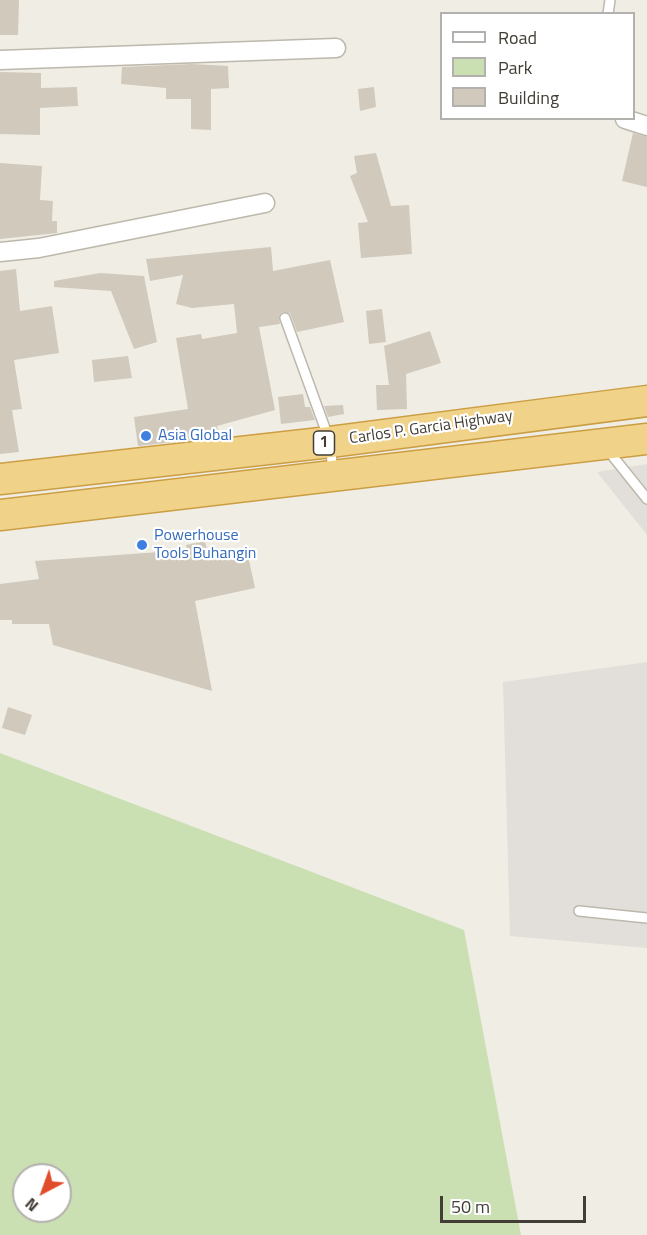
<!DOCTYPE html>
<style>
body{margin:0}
#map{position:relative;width:647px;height:1235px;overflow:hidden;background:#f0ede5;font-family:"Titillium Web",sans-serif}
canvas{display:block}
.legend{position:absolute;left:440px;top:12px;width:195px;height:108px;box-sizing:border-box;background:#fff;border:2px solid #b3b1ae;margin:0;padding:8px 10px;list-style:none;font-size:18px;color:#423d35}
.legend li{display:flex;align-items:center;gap:12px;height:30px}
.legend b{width:30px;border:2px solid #b3b1ae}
.north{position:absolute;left:12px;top:1163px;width:60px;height:60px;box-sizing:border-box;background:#fff;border:2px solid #b3b1ae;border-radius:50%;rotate:221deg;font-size:16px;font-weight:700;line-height:24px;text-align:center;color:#423d35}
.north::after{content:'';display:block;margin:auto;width:21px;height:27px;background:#e14c2b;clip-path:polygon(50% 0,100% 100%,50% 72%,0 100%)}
.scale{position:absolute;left:440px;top:1196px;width:146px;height:27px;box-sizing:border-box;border:3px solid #423d35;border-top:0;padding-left:8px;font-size:18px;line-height:21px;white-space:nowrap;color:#423d35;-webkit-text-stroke:4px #fff;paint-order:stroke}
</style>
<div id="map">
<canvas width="647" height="1235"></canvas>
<ul class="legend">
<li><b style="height:8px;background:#fff"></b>Road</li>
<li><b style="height:16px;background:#cae0b2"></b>Park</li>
<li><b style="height:16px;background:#d0c9bc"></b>Building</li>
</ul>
<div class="north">N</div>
<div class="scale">50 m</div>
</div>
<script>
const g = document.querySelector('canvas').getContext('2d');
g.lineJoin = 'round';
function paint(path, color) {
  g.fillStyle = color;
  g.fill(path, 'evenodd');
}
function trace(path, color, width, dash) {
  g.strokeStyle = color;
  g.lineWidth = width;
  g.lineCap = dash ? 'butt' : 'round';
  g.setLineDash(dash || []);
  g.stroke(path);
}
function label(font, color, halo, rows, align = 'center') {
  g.font = font + ' "Titillium Web",sans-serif';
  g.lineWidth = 4.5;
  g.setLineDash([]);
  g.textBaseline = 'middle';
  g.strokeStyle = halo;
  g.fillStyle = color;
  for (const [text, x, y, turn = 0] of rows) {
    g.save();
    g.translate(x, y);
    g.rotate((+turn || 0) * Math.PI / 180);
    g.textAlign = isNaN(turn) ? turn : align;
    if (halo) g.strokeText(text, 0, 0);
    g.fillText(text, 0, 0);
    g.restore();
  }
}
const industrial = new Path2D(`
 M 647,464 L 647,535 L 597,472 Z
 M 647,662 L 647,948 L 510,936 L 503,682 Z`);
const green = new Path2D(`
 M 0,753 L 464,930 L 521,1235 L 0,1235 ZM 24,1175 L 60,1175 L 60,1211 L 24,1211 Z`);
const building = new Path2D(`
 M 0,0 L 19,0 L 18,35 L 0,35 Z
 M 192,64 L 228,66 L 229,88 L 211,89 L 211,130 L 191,129 L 191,99 L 166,99 L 166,88 L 121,84 L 122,67 Z
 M 0,72 L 41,73 L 41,88 L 77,87 L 78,106 L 40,108 L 40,135 L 0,134 Z
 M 374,87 L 376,107 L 360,111 L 358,89 Z
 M 633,133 L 647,137 L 647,187 L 622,181 Z
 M 376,153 L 391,206 L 409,205 L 412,254 L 361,258 L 358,223 L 368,222 L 350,176 L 357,173 L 354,156 Z
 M 0,163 L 42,166 L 40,200 L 53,201 L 52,221 L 57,221 L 57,233 L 0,239 Z
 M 271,247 L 273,271 L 330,260 L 344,322 L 297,332 L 290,313 L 282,312 L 279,316 L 280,324 L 259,327 L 275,410 L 217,426 L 219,437 L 138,446 L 134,417 L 188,409 L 176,338 L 201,334 L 202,339 L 237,333 L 234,304 L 192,308 L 176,304 L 183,275 L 150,281 L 146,259 Z
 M 16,269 L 20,311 L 52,306 L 59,353 L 14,360 L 22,409 L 12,410 L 19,452 L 0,454 L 0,271 Z
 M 100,273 L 144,276 L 157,342 L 134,349 L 111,291 L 54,287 L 54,281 Z
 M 382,309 L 386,342 L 369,344 L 366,311 Z
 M 430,331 L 441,363 L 406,374 L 407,409 L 377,410 L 376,385 L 389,385 L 384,346 Z
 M 128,356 L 132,378 L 94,382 L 92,360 Z
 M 303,394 L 305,407 L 310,407 L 315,420 L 281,424 L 278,397 Z
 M 343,405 L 344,414 L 328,417 L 324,406 Z
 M 205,541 L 209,559 L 247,551 L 255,588 L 195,601 L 212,691 L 53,645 L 49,624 L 12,624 L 12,620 L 0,620 L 0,584 L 39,579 L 35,561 L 187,550 L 186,545 Z
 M 8,707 L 32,715 L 25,735 L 2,728 Z`);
const service = new Path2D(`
 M 608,14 L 610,0
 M 285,318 L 330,442 L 333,472
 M 607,449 L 647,499
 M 579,911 L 647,918`);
const minor = new Path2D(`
 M 0,60 L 336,48
 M 625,119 L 647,126
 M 0,252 L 39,248 L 265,203`);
const trunk = new Path2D(`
 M 0,479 L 330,442 L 647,401
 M 0,515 L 647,439`);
const markers = [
 [146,436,6,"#3f7fe0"],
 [142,545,6,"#3f7fe0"]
];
const shields = [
 [324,443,21]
];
const shieldNames = [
 ["1",324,443]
];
const streetNames = [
 ["Carlos P. Garcia Highway",431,428,-8]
];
const shopNames = [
 ["Asia Global",158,436],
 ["Powerhouse",154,536],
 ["Tools Buhangin",154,554]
];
paint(industrial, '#e2dfda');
paint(green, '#cae0b2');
paint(building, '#d0c9bc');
trace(service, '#bdb8ac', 12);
trace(minor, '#bdb8ac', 21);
trace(trunk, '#cb9e44', 33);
trace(service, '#fff', 9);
trace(minor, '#fff', 18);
trace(trunk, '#f0d388', 30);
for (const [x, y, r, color] of markers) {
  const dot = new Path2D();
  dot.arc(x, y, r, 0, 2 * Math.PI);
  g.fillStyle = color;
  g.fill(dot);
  trace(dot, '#fff', 2);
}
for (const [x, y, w] of shields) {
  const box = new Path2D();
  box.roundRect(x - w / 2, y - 12, w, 24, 4.5);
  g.fillStyle = '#fff';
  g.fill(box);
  trace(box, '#423d35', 1.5);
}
label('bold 15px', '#423d35', null, shieldNames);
label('16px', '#423d35', '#fff', streetNames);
label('16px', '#366cbe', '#fff', shopNames, 'left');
</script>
